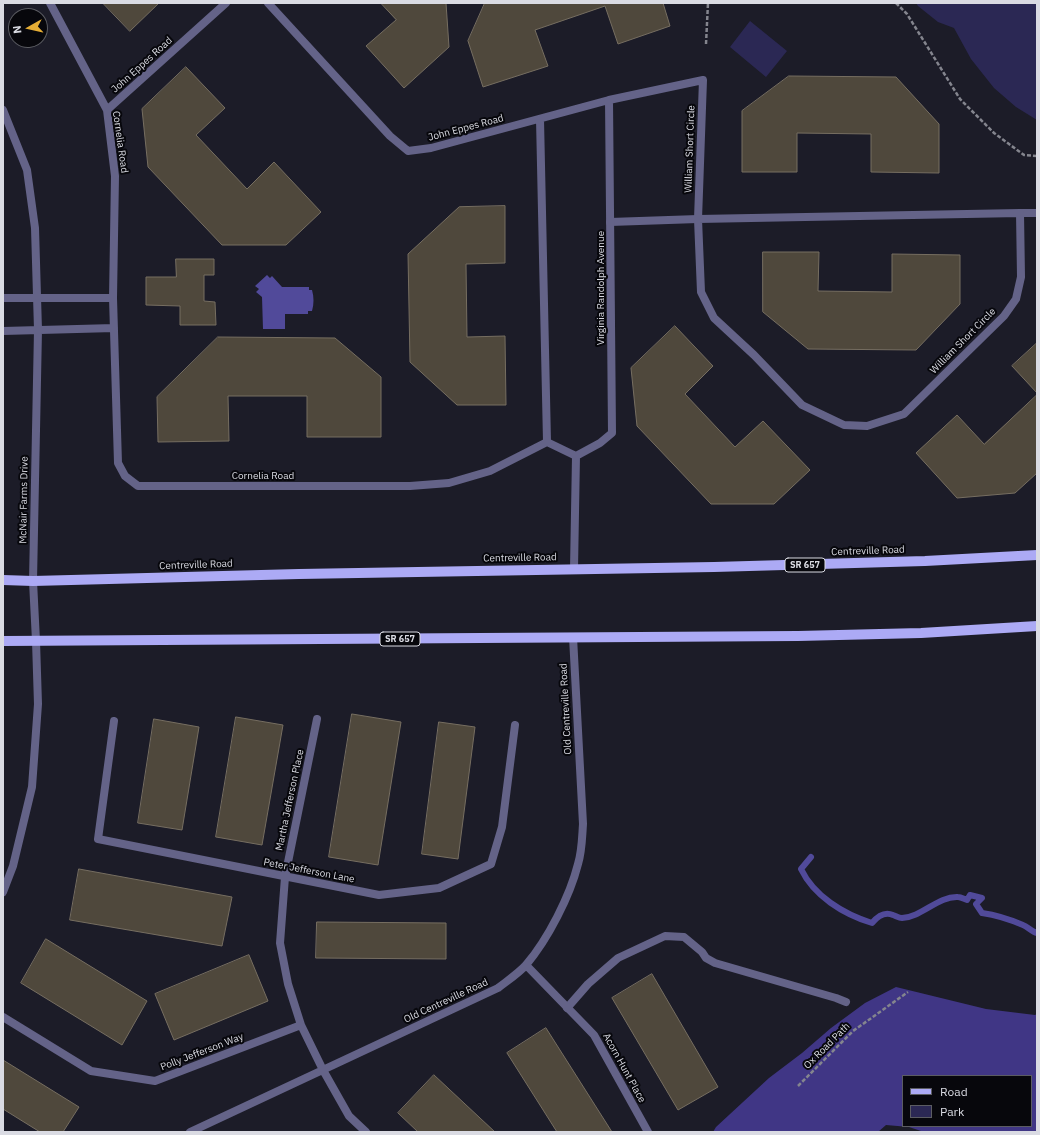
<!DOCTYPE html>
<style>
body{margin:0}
#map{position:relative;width:1040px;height:1135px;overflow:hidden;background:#1c1c28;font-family:"IBM Plex Sans",sans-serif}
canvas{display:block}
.frame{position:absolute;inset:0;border:4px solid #dadbe3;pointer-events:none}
.legend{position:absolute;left:902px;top:1075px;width:130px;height:52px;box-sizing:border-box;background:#07070c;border:1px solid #5b5c62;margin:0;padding:5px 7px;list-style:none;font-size:12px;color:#dadbe3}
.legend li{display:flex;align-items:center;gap:8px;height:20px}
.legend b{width:20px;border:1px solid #5b5c62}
.north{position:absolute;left:8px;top:8px;width:40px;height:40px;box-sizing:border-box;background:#07070c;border:1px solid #5b5c62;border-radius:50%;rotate:262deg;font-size:11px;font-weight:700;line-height:16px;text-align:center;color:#dadbe3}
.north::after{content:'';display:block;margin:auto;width:14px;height:18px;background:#e5ad35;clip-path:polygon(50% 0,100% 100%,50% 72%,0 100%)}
</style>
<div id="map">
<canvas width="1040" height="1135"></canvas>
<div class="frame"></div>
<ul class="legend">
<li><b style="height:5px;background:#acaaf5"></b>Road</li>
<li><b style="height:11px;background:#2b2854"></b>Park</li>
</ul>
<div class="north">N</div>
</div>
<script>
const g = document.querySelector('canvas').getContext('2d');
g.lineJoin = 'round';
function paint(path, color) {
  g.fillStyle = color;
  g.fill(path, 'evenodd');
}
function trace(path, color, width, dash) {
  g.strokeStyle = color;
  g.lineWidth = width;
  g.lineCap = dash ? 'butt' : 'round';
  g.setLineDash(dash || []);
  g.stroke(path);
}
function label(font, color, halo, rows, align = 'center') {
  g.font = font + ' "IBM Plex Sans",sans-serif';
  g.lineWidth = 4;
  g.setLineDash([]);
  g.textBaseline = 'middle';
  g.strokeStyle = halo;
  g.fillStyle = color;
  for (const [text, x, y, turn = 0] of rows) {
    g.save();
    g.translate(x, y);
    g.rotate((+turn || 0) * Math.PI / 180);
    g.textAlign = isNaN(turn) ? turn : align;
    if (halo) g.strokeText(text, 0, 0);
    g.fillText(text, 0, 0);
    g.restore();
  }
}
const green = new Path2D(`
 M 916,3 L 1037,3 L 1037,120 L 1016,107 L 994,88 L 971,59 L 954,28 L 938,22 L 918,6 Z
 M 750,21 L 787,51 L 766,77 L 730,47 Z`);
const forest = new Path2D(`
 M 896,987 L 986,1009 L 1035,1015 L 1037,1014 L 1037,1132 L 924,1132 L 909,1127 L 886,1125 L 878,1132 L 713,1132 L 716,1127 L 769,1078 L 802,1053 L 831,1028 L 865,1003 ZM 903,1076 L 1031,1076 L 1031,1126 L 903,1126 Z`);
const water = new Path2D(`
 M 267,275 L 270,278 L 272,276 L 282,287 L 309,287 L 309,290 L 312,290 C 314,297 314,304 312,311 L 308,311 L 308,314 L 285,314 L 285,329 L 263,329 L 262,297 L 256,292 L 259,289 L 255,286 Z`);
const stream = new Path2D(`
 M 811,857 L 801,869 C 814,896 843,914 872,923 C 877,917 884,911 893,915 C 896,916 899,918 902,918 C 922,917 938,896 958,897 C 961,897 964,899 967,900 L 970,895 L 982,898 L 976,904 L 982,913 C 996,915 1009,919 1023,925 C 1028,927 1032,932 1037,933`);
const building = new Path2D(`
 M 103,3 L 159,3 L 130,31 Z
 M 381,3 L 446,3 L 449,47 L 404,88 L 366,46 L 396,20 Z
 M 485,3 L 663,3 L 670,26 L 618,44 L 605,6 L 535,30 L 548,66 L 483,87 L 468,41 Z
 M 186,67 L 225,108 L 196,135 L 247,189 L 274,162 L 321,212 L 286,245 L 222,245 L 148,167 L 142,109 Z
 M 789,76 L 896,77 L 939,124 L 939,173 L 871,172 L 871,134 L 797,133 L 797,172 L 742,172 L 742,111 Z
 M 505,206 L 505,263 L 466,264 L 467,337 L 505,336 L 506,405 L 457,405 L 410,362 L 408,254 L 459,207 Z
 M 763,252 L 819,252 L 818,291 L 892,292 L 892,254 L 960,255 L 960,304 L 916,350 L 808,349 L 763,312 Z
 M 176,259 L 214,259 L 214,275 L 204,275 L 204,301 L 215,302 L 216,325 L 180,325 L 180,306 L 146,305 L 146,277 L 176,277 Z
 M 675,326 L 713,366 L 685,394 L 735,447 L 763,421 L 810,470 L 774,504 L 711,504 L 637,426 L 631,368 Z
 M 218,337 L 335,338 L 381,377 L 381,437 L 307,437 L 307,396 L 228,396 L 229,441 L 158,442 L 157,397 Z
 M 1037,343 L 1037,393 L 1012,366 Z
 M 1037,395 L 1037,473 L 1015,493 L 957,498 L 916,453 L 957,415 L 984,444 Z
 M 352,714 L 401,722 L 378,865 L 329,857 Z
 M 236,717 L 283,725 L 262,845 L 216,837 Z
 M 154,719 L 199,727 L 182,830 L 138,823 Z
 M 439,722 L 475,727 L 458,859 L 422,854 Z
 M 79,869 L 232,897 L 222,946 L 70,920 Z
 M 317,922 L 446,923 L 446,959 L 316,958 Z
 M 46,939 L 147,1001 L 122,1045 L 21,983 Z
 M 249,955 L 268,1001 L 174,1040 L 155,994 Z
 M 652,974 L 718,1087 L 678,1110 L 612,998 Z
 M 546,1028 L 612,1132 L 557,1132 L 507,1053 Z
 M 3,1060 L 79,1107 L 63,1132 L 40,1132 L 3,1109 Z
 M 434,1075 L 495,1132 L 418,1132 L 398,1113 Z`);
const path = new Path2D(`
 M 896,3 L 907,14 L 960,99 L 994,133 L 1024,155 L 1037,156
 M 706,44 L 708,3
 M 798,1086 L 853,1031 L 908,992`);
const lane = new Path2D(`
 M 1020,213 L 1037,213
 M 610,222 L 698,219
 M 567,1008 L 588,984 L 618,958 L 665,936 L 684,937 L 702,952 L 706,958 L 715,963 L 836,998 L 846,1002`);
const street = new Path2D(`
 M 50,3 L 107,110 L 115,176 L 113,298 L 118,463 L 125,476 L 138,486 L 410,486 L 449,483 L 490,471 L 547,442
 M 268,3 L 390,136 L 408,151 L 431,148 L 609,100 L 703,80 L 698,219
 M 3,110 L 27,170 L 35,228 L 38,330 L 33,581 L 36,641 L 38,704 L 32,787 L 13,866 L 3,892
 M 107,110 L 226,3
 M 540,119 L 547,442 L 576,456
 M 1020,213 L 1021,277 L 1016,299 L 1004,316 L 904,414 L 867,426 L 844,425 L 802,405 L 754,355 L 714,318 L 701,292 L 698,219 Z
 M 3,298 L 113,298
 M 3,331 L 114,328
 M 576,456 L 600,443 L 612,433 L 609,100
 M 574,569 L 576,456
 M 317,719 L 285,877 L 280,943 L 288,984 L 301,1025 L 323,1070 L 349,1116 L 366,1132
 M 114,721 L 98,839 L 379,895 L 439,888 L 491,864 L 502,827 L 515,725
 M 526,965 L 594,1035 L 648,1132
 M 3,1017 L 91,1071 L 155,1081 L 301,1025
 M 190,1132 L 498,988 C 507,981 519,973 526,965 C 548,939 570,896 578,864 C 582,851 582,838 583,824 L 573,637`);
const primary = new Path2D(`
 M 3,580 L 33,581 L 299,574 L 714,567 L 925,561 L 1037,555
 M 3,641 L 798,636 L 921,633 L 1037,626`);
const shields = [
 [805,565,40],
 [400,639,40]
];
const shieldNames = [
 ["SR 657",805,565],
 ["SR 657",400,639]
];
const streetNames = [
 ["John Eppes Road",142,65,-42],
 ["John Eppes Road",466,128,-15],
 ["Cornelia Road",120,142,82],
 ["William Short Circle",690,149,-88],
 ["Virginia Randolph Avenue",601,288,-90],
 ["William Short Circle",963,341,-45],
 ["Cornelia Road",263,476],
 ["McNair Farms Drive",24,500,-89],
 ["Centreville Road",868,551,-2],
 ["Centreville Road",520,558,-1],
 ["Centreville Road",196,565,-2],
 ["Old Centreville Road",566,709,-93],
 ["Martha Jefferson Place",290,800,-78],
 ["Peter Jefferson Lane",309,871,11],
 ["Old Centreville Road",446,1001,-25],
 ["Ox Road Path",827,1046,-45],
 ["Polly Jefferson Way",202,1052,-21],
 ["Acorn Hunt Place",624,1068,61]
];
paint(green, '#2b2854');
paint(forest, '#403685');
paint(water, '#514a9a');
trace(stream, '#514a9a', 6);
paint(building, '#4f483c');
trace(building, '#766e61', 1);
trace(path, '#84858e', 2.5, [4, 2]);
trace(lane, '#646388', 8);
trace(street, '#646388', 8);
trace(primary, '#acaaf5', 10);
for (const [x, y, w] of shields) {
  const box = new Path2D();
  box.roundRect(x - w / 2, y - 7, w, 14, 3);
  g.fillStyle = '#07070c';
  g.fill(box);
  trace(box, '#dadbe3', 1);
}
label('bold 9px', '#dadbe3', null, shieldNames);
label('10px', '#dadbe3', '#07070c', streetNames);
</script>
